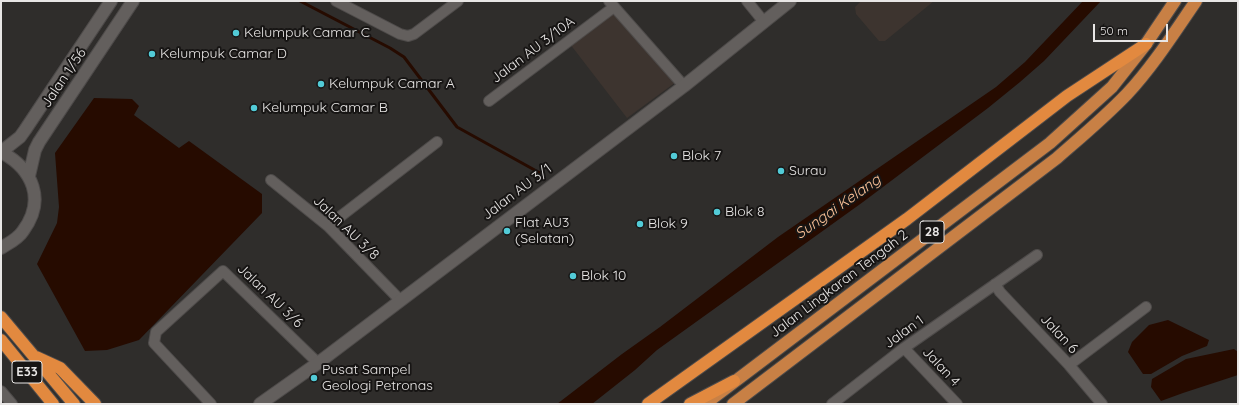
<!DOCTYPE html>
<style>
body{margin:0}
#map{position:relative;width:1239px;height:405px;overflow:hidden;background:#2f2d2b;font-family:Quicksand,sans-serif}
canvas{display:block}
.frame{position:absolute;inset:0;border:2px solid #e8e6e5;pointer-events:none}
.scale{position:absolute;left:1093px;top:24px;width:75px;height:18px;box-sizing:border-box;border:2px solid #e8e6e5;border-top:0;padding-left:5px;font-size:12px;line-height:14px;white-space:nowrap;color:#e8e6e5;-webkit-text-stroke:3px #171514;paint-order:stroke}
</style>
<div id="map">
<canvas width="1239" height="405"></canvas>
<div class="frame"></div>
<div class="scale">50 m</div>
</div>
<script>
const g = document.querySelector('canvas').getContext('2d');
g.lineJoin = 'round';
function paint(path, color) {
  g.fillStyle = color;
  g.fill(path, 'evenodd');
}
function trace(path, color, width, dash) {
  g.strokeStyle = color;
  g.lineWidth = width;
  g.lineCap = dash ? 'butt' : 'round';
  g.setLineDash(dash || []);
  g.stroke(path);
}
function label(font, color, halo, rows, align = 'center') {
  g.font = font + ' Quicksand,sans-serif';
  g.lineWidth = 4;
  g.setLineDash([]);
  g.textBaseline = 'middle';
  g.strokeStyle = halo;
  g.fillStyle = color;
  for (const [text, x, y, turn = 0] of rows) {
    g.save();
    g.translate(x, y);
    g.rotate((+turn || 0) * Math.PI / 180);
    g.textAlign = isNaN(turn) ? turn : align;
    if (halo) g.strokeText(text, 0, 0);
    g.fillText(text, 0, 0);
    g.restore();
  }
}
const built = new Path2D(`
 M 861,1 L 934,1 L 885,41 L 879,41 L 856,14 L 855,7 Z
 M 613,12 L 676,82 L 627,118 L 570,44 Z`);
const water = new Path2D(`
 M 1083,1 L 1101,1 L 1044,61 L 1020,82 L 988,108 L 863,202 L 657,350 L 635,370 L 592,404 L 557,404 L 622,354 L 660,327 L 778,237 L 996,87 L 1025,62 Z
 M 94,98 L 132,99 L 139,106 L 134,115 L 179,148 L 189,141 L 262,194 L 262,213 L 139,340 L 107,350 L 85,351 L 37,264 L 57,223 L 59,207 L 55,153 Z
 M 1168,320 L 1209,340 L 1207,346 L 1182,356 L 1151,374 L 1143,374 L 1128,352 L 1132,342 L 1149,325 Z
 M 1234,349 L 1238,352 L 1238,375 L 1183,393 L 1161,401 L 1151,387 L 1152,379 L 1186,359 Z`);
const stream = new Path2D(`
 M 300,1 L 390,48 L 404,57 L 457,127 L 540,173`);
const minor = new Path2D(`
 M 336,1 L 400,34 L 408,36 L 414,34 L 458,1
 M 609,1 L 684,86
 M 747,1 L 764,22
 M 489,101 L 614,7
 M 271,180 L 328,226 L 400,300
 M 328,226 L 437,142
 M 995,284 L 1000,292 L 1069,365 L 1102,404
 M 904,348 L 957,404
 M 1069,365 L 1146,307
 M 1,391 L 12,404
 M 211,404 L 154,343 L 156,332 L 223,271 L 318,363
 M 832,404 L 904,348 L 1037,255`);
const secondary = new Path2D(`
 M 1,152 L 20,137 L 25,130 L 111,1
 M 1,152 C 33,169 46,200 23,231 C 18,239 9,243 1,248
 M 29,176 L 35,150 L 39,142 L 133,1
 M 260,404 L 318,363 L 684,86 L 790,1`);
const trunk = new Path2D(`
 M 705,404 L 1050,143 L 1112,87 L 1146,44 L 1175,1
 M 733,404 L 1057,158 C 1081,137 1105,117 1127,94 C 1153,66 1174,33 1196,1`);
const motorway = new Path2D(`
 M 1,317 L 74,404
 M 1,340 L 53,404
 M 36,357 L 60,368 L 95,404
 M 648,404 L 907,219 L 1067,96 L 1146,44
 M 690,404 L 734,381`);
const markers = [
 [236,33,4,"#52cbd7"],
 [152,54,4,"#52cbd7"],
 [321,84,4,"#52cbd7"],
 [254,108,4,"#52cbd7"],
 [674,156,4,"#52cbd7"],
 [781,171,4,"#52cbd7"],
 [717,212,4,"#52cbd7"],
 [640,224,4,"#52cbd7"],
 [507,231,4,"#52cbd7"],
 [573,276,4,"#52cbd7"],
 [314,378,4,"#52cbd7"]
];
const shields = [
 [932,232,24],
 [27,372,30]
];
const shieldNames = [
 ["28",932,232],
 ["E33",27,372]
];
const poiNames = [
 ["Kelumpuk Camar C",244,33],
 ["Kelumpuk Camar D",160,54],
 ["Kelumpuk Camar A",329,84],
 ["Kelumpuk Camar B",262,108],
 ["Blok 7",682,156],
 ["Surau",789,171],
 ["Blok 8",725,212],
 ["Flat AU3",515,223],
 ["(Selatan)",515,239],
 ["Blok 9",648,224],
 ["Blok 10",581,276],
 ["Pusat Sampel",322,370],
 ["Geologi Petronas",322,386]
];
const streetNames = [
 ["Jalan AU 3/10A",533,50,-37],
 ["Jalan 1/56",64,78,-56],
 ["Jalan AU 3/1",517,192,-37],
 ["Jalan AU 3/8",346,228,44],
 ["Jalan Lingkaran Tengah 2",839,284,-37],
 ["Jalan AU 3/6",270,296,44],
 ["Jalan 1",904,332,-36],
 ["Jalan 6",1059,334,47],
 ["Jalan 4",941,367,47]
];
const waterNames = [
 ["Sungai Kelang",838,207,-35]
];
paint(built, '#3d342f');
paint(water, '#260b00');
trace(stream, '#260b00', 3);
trace(minor, '#4e4b4a', 12);
trace(secondary, '#4e4b4a', 14);
trace(trunk, '#4e4b4a', 14);
trace(motorway, '#4e4b4a', 14);
trace(minor, '#635f5d', 10);
trace(secondary, '#635f5d', 12);
trace(trunk, '#c88045', 12);
trace(motorway, '#e2893f', 12);
for (const [x, y, r, color] of markers) {
  const dot = new Path2D();
  dot.arc(x, y, r, 0, 2 * Math.PI);
  g.fillStyle = color;
  g.fill(dot);
  trace(dot, '#171514', 1.5);
}
for (const [x, y, w] of shields) {
  const box = new Path2D();
  box.roundRect(x - w / 2, y - 11, w, 22, 3);
  g.fillStyle = '#171514';
  g.fill(box);
  trace(box, '#e8e6e5', 1);
}
label('bold 13px', '#e8e6e5', null, shieldNames);
label('14px', '#e8e6e5', '#171514', poiNames, 'left');
label('14px', '#e8e6e5', '#171514', streetNames);
label('italic 15px', '#fcc298', '#171514', waterNames);
</script>
